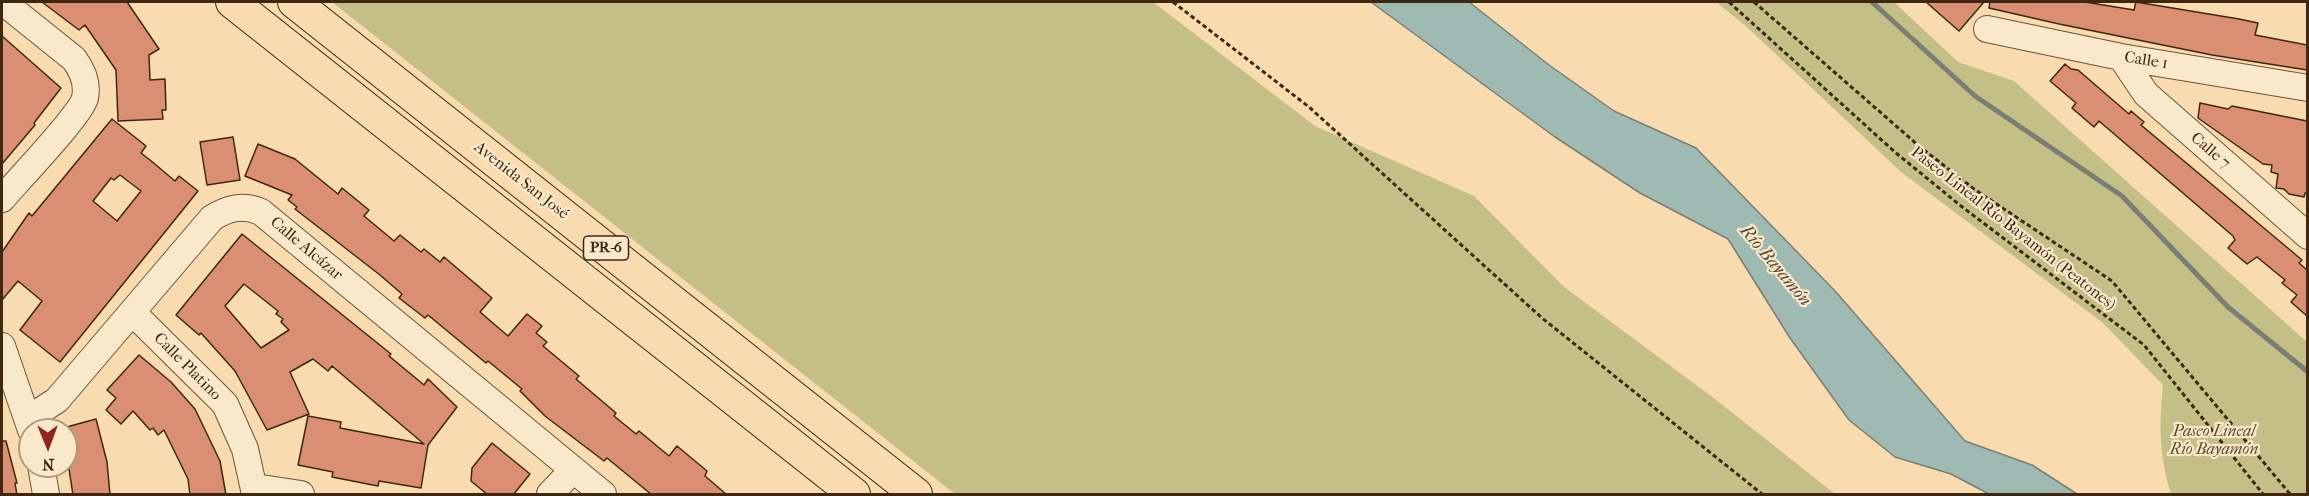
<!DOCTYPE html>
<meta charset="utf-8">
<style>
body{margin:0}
#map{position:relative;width:2309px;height:496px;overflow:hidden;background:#f8dcaf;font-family:"IM FELL French Canon",serif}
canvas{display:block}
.frame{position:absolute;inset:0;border:3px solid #3f2711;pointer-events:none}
.north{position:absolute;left:18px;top:418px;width:60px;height:60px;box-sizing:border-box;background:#fae8cb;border:2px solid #af9b81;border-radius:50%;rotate:179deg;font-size:16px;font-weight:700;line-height:24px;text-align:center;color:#3f2711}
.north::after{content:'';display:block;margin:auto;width:21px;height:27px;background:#8f2418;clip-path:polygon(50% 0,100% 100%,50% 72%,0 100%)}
</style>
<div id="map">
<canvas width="2309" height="496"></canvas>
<div class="frame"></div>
<div class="north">N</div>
</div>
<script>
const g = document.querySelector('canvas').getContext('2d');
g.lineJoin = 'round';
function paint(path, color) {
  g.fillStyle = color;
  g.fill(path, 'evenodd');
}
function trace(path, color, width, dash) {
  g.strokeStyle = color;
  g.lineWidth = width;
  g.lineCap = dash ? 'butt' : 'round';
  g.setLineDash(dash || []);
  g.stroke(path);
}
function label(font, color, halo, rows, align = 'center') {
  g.font = font + ' "IM FELL French Canon",serif';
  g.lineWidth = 4.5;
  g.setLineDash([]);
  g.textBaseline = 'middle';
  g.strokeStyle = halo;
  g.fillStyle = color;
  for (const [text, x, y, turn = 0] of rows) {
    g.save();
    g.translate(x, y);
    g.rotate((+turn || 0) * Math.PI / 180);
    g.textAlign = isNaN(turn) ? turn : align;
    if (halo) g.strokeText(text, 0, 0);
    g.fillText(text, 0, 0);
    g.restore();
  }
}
const green = new Path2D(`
 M 332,2 L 1153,2 L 1315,126 L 1474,196 L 1564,287 L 1715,399 L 1835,494 L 955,494 Z
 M 1716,2 L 1894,2 L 1958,62 L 2014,81 L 2307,342 L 2307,494 L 2171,494 C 2159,454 2159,426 2163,385 L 2103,323 L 1901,172 L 1747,27 Z`);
const water = new Path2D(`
 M 1371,2 L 1469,2 L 1549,65 L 1614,111 L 1696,148 L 1836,292 L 1965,441 L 2032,465 L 2077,494 L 1989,494 L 1951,474 L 1895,457 L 1849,420 L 1790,338 L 1728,239 L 1640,193 L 1555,137 Z`);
const stream = new Path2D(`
 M 1872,2 L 1975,96 L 2122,196 L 2228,307 L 2308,372`);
const building = new Path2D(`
 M 42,2 L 127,2 L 159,49 L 149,55 L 150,80 L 165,79 L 166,110 L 162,110 L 163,119 L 118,121 L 116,70 L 85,25 L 79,30 Z
 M 1926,2 L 1984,2 L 1959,31 Z
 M 1990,2 L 2085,2 L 2134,10 L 2136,2 L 2239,19 L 2258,23 L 2255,35 L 2307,45 L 2307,70 L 2212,55 L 2059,24 L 1989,8 Z
 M 2,36 L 61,88 L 34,123 L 35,125 L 2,164 Z
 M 2065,64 L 2071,69 L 2078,70 L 2129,114 L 2131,111 L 2144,122 L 2141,125 L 2302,260 L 2299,263 L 2307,270 L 2307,316 L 2291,302 L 2297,295 L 2282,283 L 2285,280 L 2257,257 L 2247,264 L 2228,248 L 2235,240 L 2233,236 L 2099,121 L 2094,127 L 2072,108 L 2076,103 L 2050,81 Z
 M 2200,103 L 2228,109 L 2232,106 L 2307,121 L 2307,193 L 2305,193 L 2304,197 L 2289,194 L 2284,189 L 2276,188 L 2278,174 L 2271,172 L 2272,165 L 2263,164 L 2198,118 Z
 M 112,119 L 146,146 L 141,153 L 150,160 L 175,181 L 179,176 L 198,191 L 60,362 L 20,330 L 42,301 L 18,281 L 2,300 L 2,252 L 29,213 L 32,216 ZM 120,175 L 141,191 L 117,221 L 93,201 L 111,178 L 114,180 Z
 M 233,137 L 240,180 L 207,185 L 200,142 Z
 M 258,144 L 295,159 L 338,194 L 342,188 L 369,210 L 364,216 L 394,241 L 400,235 L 421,252 L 424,249 L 440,262 L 444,257 L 492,298 L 480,312 L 508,336 L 527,314 L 542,326 L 536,333 L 547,342 L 543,346 L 579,376 L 576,379 L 616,413 L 614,416 L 636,434 L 639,431 L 669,456 L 677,446 L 707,471 L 705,476 L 727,495 L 652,495 L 607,458 L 604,461 L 545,416 L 520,391 L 522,389 L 488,361 L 486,363 L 428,315 L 425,318 L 399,298 L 402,294 L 380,275 L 295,209 L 297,207 L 288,200 L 292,195 L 245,176 Z
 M 242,234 L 391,354 L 389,356 L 424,385 L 428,379 L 457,407 L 428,445 L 421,488 L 379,481 L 378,486 L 332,477 L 333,472 L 298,465 L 308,416 L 341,422 L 340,428 L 424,444 L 332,366 L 328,371 L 313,359 L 290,372 L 309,414 L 267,430 L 235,371 L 201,333 L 199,335 L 176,315 ZM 244,284 L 278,311 L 276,314 L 283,319 L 281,322 L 289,330 L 261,348 L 225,306 Z
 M 139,355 L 171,382 L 195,409 L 220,461 L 226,495 L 190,495 L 188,479 L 164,430 L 158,435 L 153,428 L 150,430 L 133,411 L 121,424 L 106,410 L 116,398 L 107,390 Z
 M 96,419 L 107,462 L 110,495 L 73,495 L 69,469 L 66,469 L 66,430 L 63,428 Z
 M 2,441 L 6,441 L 17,483 L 15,483 L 17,495 L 2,495 Z
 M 492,443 L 530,474 L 513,495 L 488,495 L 471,481 L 472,468 Z`);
const path = new Path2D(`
 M 1173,2 L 1309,107 L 1542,318 L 1762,494
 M 1729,2 L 1896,153 L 1961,206 L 2144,345 L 2263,494
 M 1754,2 L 1919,146 L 1974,189 L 2112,281 L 2290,494`);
const minor = new Path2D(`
 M 1987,29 L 2121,57 L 2308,88
 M 2121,57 L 2146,94 L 2308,236
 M 2,199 C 17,181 80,116 85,98 C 88,84 83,71 74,59 L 3,2
 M 133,313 L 225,404 L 245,449 L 255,494
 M 2,346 L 31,430
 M 28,419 L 57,400 L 212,218 C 228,208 243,204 261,212 L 603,494
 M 41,466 L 46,494
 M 255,487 L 301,494
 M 550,494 L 573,470`);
const major = new Path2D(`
 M 232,2 L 854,494
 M 294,2 L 916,494`);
const shields = [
 [606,248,45]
];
const shieldNames = [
 ["PR-6",606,248]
];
const streetNames = [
 ["Calle 1",2146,61,9],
 ["Calle 7",2210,151,41],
 ["Avenida San José",521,181,38],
 ["Paseo Lineal Río Bayamón (Peatones)",2013,229,38],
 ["Calle Alcázar",306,249,40],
 ["Calle Platino",187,367,45]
];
const parkNames = [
 ["Paseo Lineal",2214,432],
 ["Río Bayamón",2214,450]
];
const waterNames = [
 ["Río Bayamón",1775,266,50]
];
paint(green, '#c3bf87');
paint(water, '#9fbab3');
trace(water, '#797f72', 1.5);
trace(stream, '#797f72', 5);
paint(building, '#da8f73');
trace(building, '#3f2711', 1.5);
trace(minor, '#6d5438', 28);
trace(major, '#3f2711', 34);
trace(path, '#3f2711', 3, [4.5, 3]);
trace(minor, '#fae8cb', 26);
trace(major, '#f8dcaf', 32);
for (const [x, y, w] of shields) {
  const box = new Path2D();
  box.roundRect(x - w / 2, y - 12, w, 24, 4.5);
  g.fillStyle = '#fae8cb';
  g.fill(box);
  trace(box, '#3f2711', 1.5);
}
label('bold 15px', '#3f2711', null, shieldNames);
label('16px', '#3f2711', '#fae8cb', streetNames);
label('italic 16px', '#604d2e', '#fae8cb', parkNames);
label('italic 18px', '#574c3a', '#fae8cb', waterNames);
</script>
